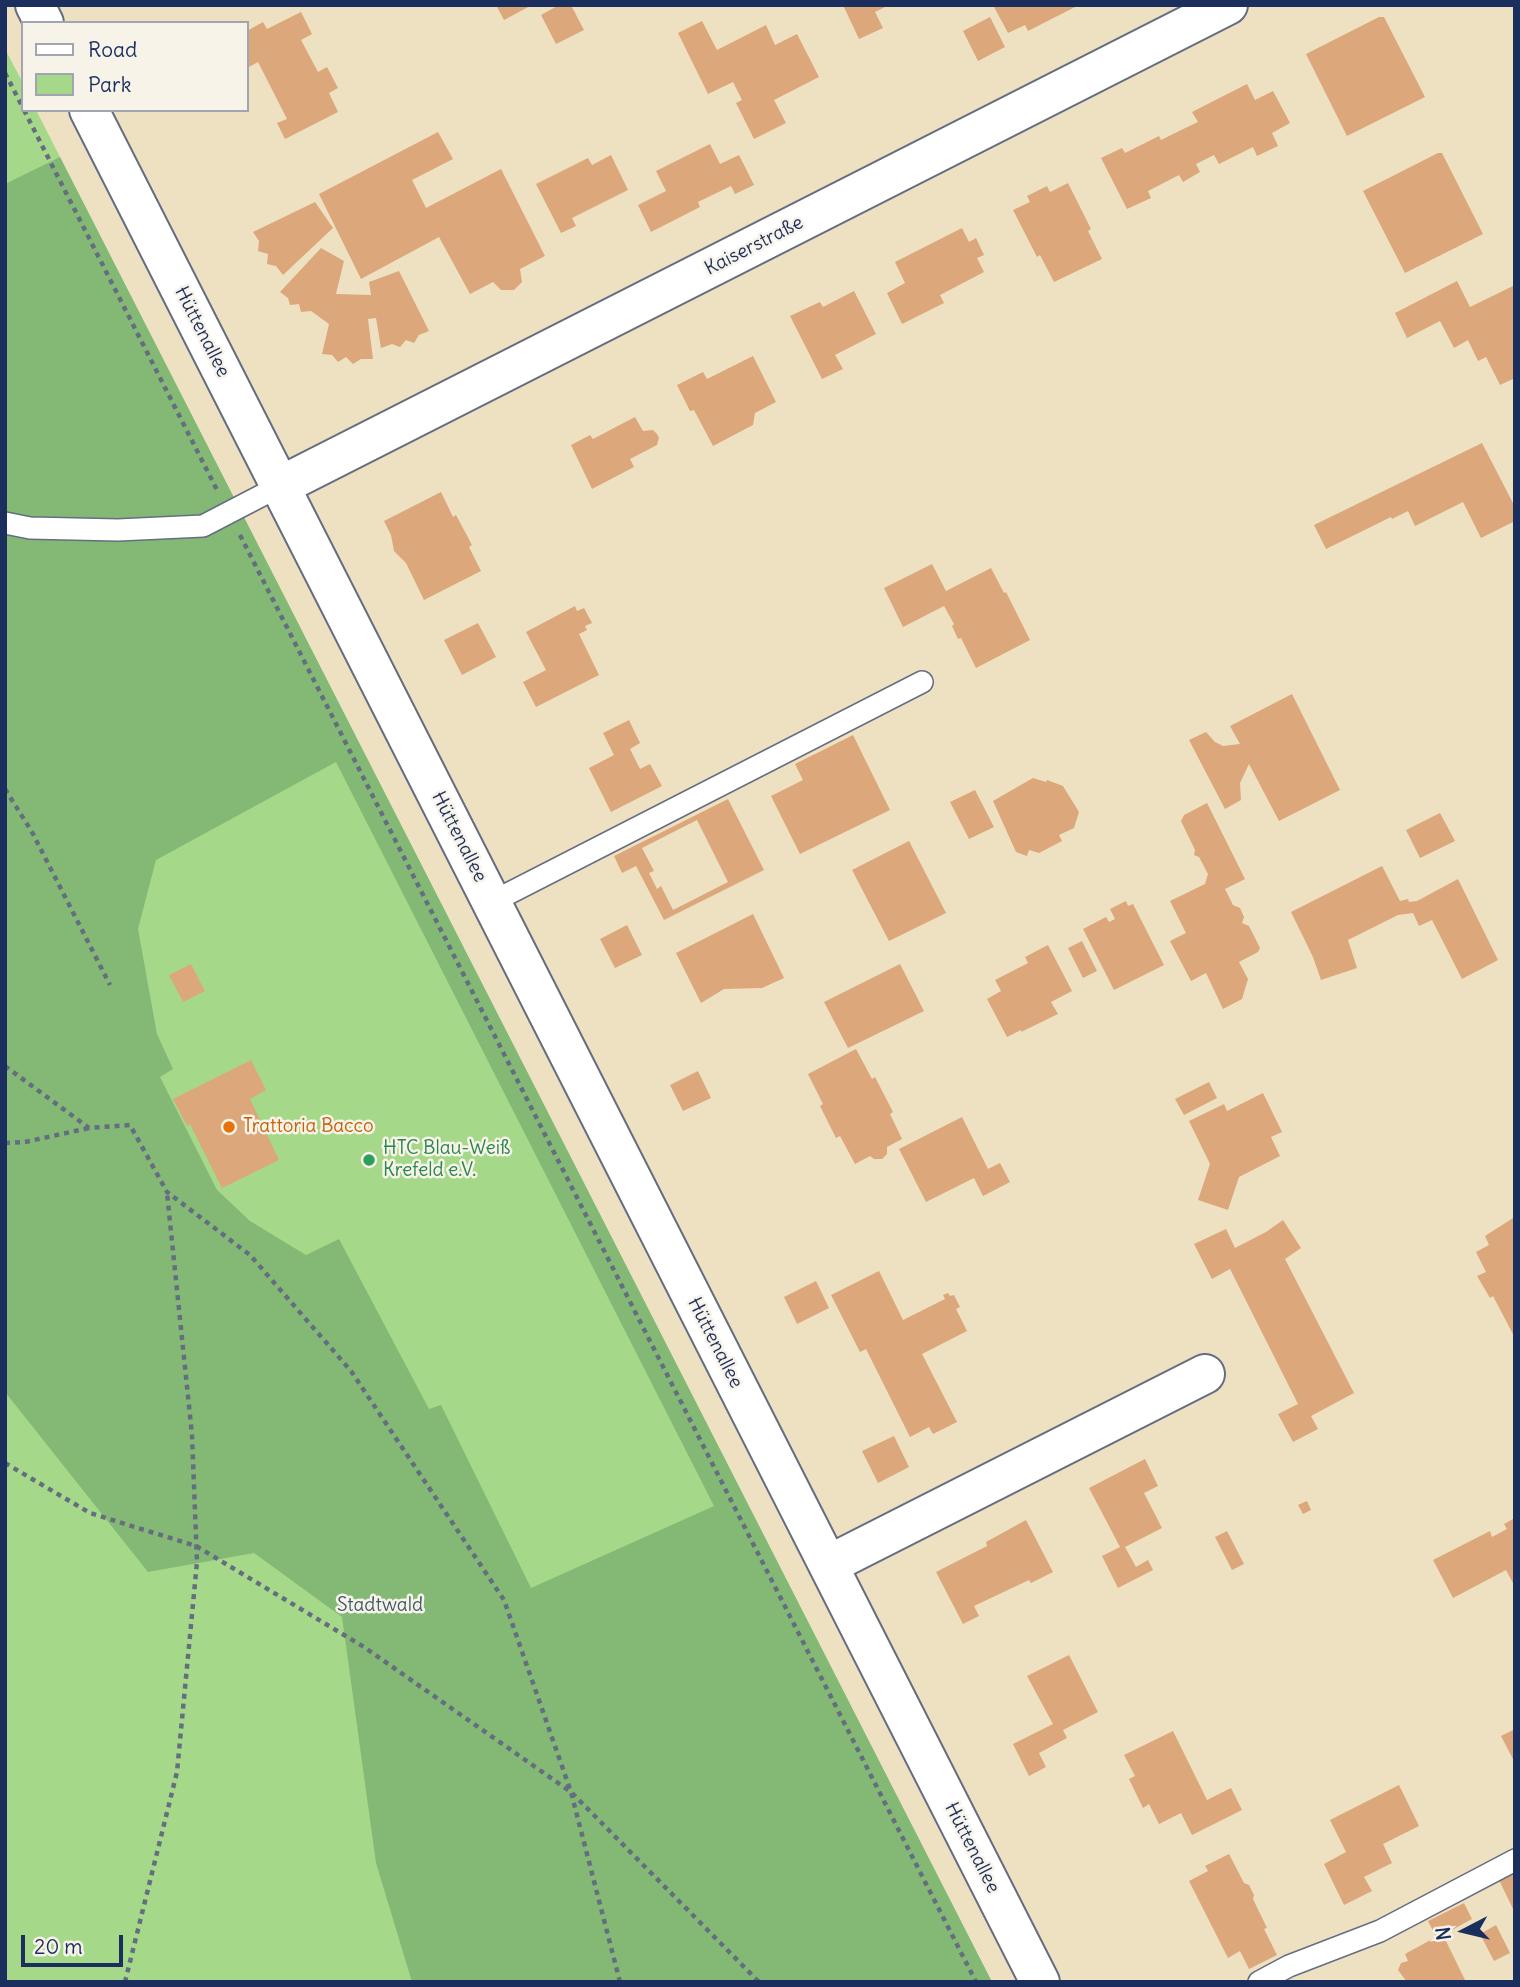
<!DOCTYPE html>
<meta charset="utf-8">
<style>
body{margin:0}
#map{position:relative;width:1520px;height:1987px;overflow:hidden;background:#eee1c2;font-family:Delius,sans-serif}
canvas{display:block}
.frame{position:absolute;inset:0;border:7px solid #1b2f5e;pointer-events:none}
.legend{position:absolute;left:21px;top:21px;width:228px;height:91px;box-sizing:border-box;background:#f7f3e8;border:2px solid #9fa5b1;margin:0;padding:9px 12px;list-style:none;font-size:21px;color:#1b2f5e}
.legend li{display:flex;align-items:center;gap:14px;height:35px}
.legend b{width:35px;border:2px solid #9fa5b1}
.north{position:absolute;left:1429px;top:1896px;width:70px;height:70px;-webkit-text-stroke:5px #f7f3e8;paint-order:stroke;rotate:263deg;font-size:19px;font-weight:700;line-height:28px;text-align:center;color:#1b2f5e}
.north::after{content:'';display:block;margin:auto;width:24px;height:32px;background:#1b2f5e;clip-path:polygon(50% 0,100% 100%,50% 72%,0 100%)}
.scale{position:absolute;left:21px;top:1935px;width:102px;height:32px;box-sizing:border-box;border:4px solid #1b2f5e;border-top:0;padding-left:9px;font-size:21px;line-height:24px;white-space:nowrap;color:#1b2f5e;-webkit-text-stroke:5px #f7f3e8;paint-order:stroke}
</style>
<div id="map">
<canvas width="1520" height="1987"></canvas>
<div class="frame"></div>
<ul class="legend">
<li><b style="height:9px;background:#fff"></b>Road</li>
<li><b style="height:19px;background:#a5d989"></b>Park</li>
</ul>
<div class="north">N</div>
<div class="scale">20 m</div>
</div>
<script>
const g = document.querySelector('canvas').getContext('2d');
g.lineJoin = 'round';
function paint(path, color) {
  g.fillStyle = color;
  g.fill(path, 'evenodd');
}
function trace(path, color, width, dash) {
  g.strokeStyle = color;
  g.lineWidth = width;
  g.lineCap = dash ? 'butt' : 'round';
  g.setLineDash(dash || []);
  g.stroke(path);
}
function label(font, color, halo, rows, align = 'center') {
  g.font = font + ' Delius,sans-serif';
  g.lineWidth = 5;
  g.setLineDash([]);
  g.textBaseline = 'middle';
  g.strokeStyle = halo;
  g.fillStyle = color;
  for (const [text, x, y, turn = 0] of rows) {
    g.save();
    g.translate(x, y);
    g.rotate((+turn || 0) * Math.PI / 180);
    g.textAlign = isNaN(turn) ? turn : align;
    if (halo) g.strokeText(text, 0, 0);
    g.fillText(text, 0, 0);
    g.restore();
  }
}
const green = new Path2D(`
 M 5,49 L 23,83 L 23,110 L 36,110 L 992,1982 L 5,1982 Z`);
const forest = new Path2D(`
 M 60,157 L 992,1982 L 412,1982 L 376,1863 L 342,1617 L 254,1553 L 148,1572 L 5,1392 L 5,184 ZM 336,762 L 714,1506 L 531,1588 L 441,1405 L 429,1409 L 339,1239 L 306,1255 L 250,1221 L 217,1190 L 160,1077 L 173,1069 L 157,1034 L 138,929 L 156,860 Z`);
const building = new Path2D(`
 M 496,5 L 532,5 L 504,20 Z
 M 559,5 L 571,5 L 584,30 L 556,44 L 541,15 Z
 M 843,5 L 889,5 L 875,12 L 883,28 L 859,39 Z
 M 993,5 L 1079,5 L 1028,31 L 1025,25 L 1008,33 Z
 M 301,12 L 312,34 L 301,40 L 318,72 L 327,67 L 338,88 L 329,93 L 338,112 L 285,139 L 277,123 L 287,119 L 258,62 L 247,68 L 247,31 L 263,22 L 267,29 Z
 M 990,17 L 1005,47 L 978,61 L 963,31 Z
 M 1379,17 L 1384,17 L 1425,97 L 1347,136 L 1306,54 Z
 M 702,21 L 717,50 L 766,25 L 775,45 L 797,34 L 819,77 L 774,100 L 786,123 L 754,139 L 736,103 L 742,100 L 733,82 L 708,94 L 678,33 Z
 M 1247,84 L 1255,100 L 1273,91 L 1290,123 L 1272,133 L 1278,146 L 1257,156 L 1253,147 L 1219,164 L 1214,155 L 1196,164 L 1200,172 L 1183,182 L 1179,175 L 1148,191 L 1151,198 L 1127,209 L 1101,158 L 1122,148 L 1125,153 L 1159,136 L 1161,140 L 1179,131 L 1198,122 L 1192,112 Z
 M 438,132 L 453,159 L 412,180 L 426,208 L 501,169 L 545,256 L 520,269 L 522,282 L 514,290 L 501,290 L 493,282 L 470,294 L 439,237 L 361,279 L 319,194 Z
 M 710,144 L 720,164 L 739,155 L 754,185 L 735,194 L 731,186 L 698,202 L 700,207 L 651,232 L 638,205 L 666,191 L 656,171 Z
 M 1438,153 L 1442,153 L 1483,234 L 1405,273 L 1363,191 Z
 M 611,155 L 628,190 L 572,218 L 576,226 L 561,233 L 536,184 L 588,158 L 592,165 Z
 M 1068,183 L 1091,229 L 1088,231 L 1102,259 L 1054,282 L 1040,255 L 1037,257 L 1013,210 L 1030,202 L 1027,196 L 1047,186 L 1050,192 Z
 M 315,202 L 333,228 L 283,275 L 276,266 L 267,264 L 268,254 L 258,251 L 259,241 L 253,232 Z
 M 962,228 L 969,242 L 976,238 L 984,255 L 977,258 L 984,272 L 940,295 L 944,303 L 902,324 L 887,293 L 905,283 L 895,262 Z
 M 321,248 L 344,261 L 336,294 L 371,295 L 369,282 L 399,271 L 429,331 L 419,335 L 414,343 L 406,340 L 400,347 L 392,344 L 381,348 L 376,318 L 368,319 L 373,359 L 361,359 L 353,364 L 346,357 L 338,362 L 332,355 L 322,354 L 329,324 L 311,311 L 301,312 L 299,304 L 290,305 L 288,298 L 280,292 Z
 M 1457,281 L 1470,307 L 1515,285 L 1515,378 L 1500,385 L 1486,357 L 1478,361 L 1468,340 L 1454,348 L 1440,321 L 1407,338 L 1395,313 Z
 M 854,291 L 876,334 L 835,355 L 843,369 L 822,379 L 790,316 L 820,302 L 823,307 Z
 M 753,356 L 776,402 L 755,413 L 753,425 L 713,446 L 694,410 L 690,411 L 677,385 L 703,372 L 707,379 Z
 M 635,417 L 643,431 L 653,430 L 657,434 L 659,438 L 657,445 L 630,459 L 634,467 L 592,489 L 571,445 L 590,435 L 593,439 Z
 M 1482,443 L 1515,507 L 1515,521 L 1481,538 L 1463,502 L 1415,526 L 1408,511 L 1392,519 L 1391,517 L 1326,549 L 1314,525 Z
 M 441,492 L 453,517 L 456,515 L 472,545 L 469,547 L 481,571 L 424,600 L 406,563 L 394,551 L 391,535 L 384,521 Z
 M 932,564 L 946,591 L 991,568 L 1004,593 L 1006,592 L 1030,640 L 976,668 L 961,638 L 958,639 L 952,626 L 954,624 L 944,606 L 903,627 L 884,588 Z
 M 575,606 L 577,611 L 584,608 L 592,623 L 585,626 L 587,630 L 579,634 L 599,675 L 536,707 L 523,682 L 546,670 L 526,632 Z
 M 478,623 L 496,657 L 462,675 L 444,640 Z
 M 1292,694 L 1340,790 L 1279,821 L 1249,764 L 1240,783 L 1241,800 L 1225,809 L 1189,740 L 1206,732 L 1215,742 L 1223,746 L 1240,744 L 1230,726 Z
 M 629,720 L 640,743 L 630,749 L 640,769 L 650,764 L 662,786 L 611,812 L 589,768 L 614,755 L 603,733 Z
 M 853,735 L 890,810 L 800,854 L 771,796 L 803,780 L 795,764 Z
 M 1033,778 L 1046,782 L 1047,780 L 1063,786 L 1079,812 L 1074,828 L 1059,835 L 1062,841 L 1039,853 L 1029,850 L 1027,856 L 1016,852 L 993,801 Z
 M 975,790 L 994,827 L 969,839 L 950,802 Z
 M 728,799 L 764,870 L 664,920 L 636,866 L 622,873 L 614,856 ZM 697,820 L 728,882 L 673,910 L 661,886 L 657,889 L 649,873 L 654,871 L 642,848 Z
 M 1207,803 L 1245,879 L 1225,889 L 1233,905 L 1240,908 L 1244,917 L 1242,923 L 1249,926 L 1260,948 L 1258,952 L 1239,962 L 1248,979 L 1242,999 L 1223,1009 L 1206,973 L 1191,981 L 1170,941 L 1186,933 L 1170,901 L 1205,884 L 1208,874 L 1199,857 L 1194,855 L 1195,850 L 1181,821 L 1184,815 Z
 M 1440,813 L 1455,841 L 1420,858 L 1406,830 Z
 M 909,841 L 946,913 L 889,941 L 852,870 Z
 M 1382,866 L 1400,901 L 1408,899 L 1409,902 L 1417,901 L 1458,879 L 1498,960 L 1462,979 L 1432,920 L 1419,926 L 1413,913 L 1398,915 L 1348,940 L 1357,968 L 1321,980 L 1313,957 L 1291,912 Z
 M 1126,901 L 1128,906 L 1133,904 L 1164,965 L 1114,990 L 1083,929 L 1106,917 L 1109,922 L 1115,919 L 1110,909 Z
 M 753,914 L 784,978 L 762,988 L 724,989 L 701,1003 L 676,953 Z
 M 627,925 L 642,955 L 615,968 L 600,939 Z
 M 1082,941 L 1097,971 L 1083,978 L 1068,948 Z
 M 1048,945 L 1072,991 L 1051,1002 L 1058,1014 L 1021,1032 L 1021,1030 L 1007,1037 L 987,999 L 1001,991 L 995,980 L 1028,963 L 1025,957 Z
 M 191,964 L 205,991 L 183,1002 L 169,975 Z
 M 900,964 L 924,1011 L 848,1048 L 824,1002 Z
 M 856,1049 L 872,1079 L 875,1077 L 893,1112 L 890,1114 L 902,1139 L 887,1147 L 887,1154 L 882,1159 L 874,1159 L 870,1156 L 855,1164 L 840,1136 L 836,1138 L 820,1106 L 823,1104 L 808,1074 Z
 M 251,1060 L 266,1090 L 250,1099 L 279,1160 L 222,1188 L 190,1124 L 187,1126 L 173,1099 Z
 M 698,1071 L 711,1098 L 683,1111 L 670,1085 Z
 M 1209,1082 L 1217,1098 L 1184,1115 L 1175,1099 Z
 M 1263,1093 L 1282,1132 L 1271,1137 L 1280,1156 L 1239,1177 L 1228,1210 L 1198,1200 L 1210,1164 L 1189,1121 L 1224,1104 L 1227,1111 Z
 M 962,1117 L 988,1169 L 1000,1163 L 1010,1182 L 983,1196 L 974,1178 L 926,1202 L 899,1149 Z
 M 1513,1218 L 1515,1221 L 1515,1338 L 1493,1296 L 1490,1298 L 1477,1276 L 1486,1272 L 1476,1252 L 1489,1245 L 1485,1236 Z
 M 1283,1220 L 1301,1248 L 1285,1259 L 1354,1393 L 1311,1416 L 1318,1429 L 1293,1442 L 1278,1414 L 1298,1404 L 1230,1269 L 1212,1279 L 1194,1244 L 1226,1229 L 1235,1248 L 1266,1232 Z
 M 879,1271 L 903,1320 L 945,1299 L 943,1295 L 948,1293 L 950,1296 L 954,1295 L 960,1307 L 956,1309 L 967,1331 L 922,1354 L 957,1422 L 933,1434 L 929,1427 L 910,1437 L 866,1349 L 860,1352 L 831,1295 Z
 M 816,1281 L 829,1308 L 797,1324 L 784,1297 Z
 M 894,1436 L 909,1467 L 878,1483 L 862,1451 Z
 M 1145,1459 L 1158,1486 L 1144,1493 L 1162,1528 L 1125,1547 L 1136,1567 L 1148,1560 L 1153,1570 L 1118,1588 L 1102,1556 L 1120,1547 L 1089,1488 Z
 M 1307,1501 L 1311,1510 L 1303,1514 L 1298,1505 Z
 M 1513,1519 L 1515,1587 L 1506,1570 L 1453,1598 L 1433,1560 L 1490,1531 L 1492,1537 L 1507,1529 L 1504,1524 Z
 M 1026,1520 L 1053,1572 L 1031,1583 L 1029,1580 L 974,1606 L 979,1616 L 963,1624 L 936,1572 L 987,1546 L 986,1542 Z
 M 1227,1531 L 1244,1564 L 1232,1570 L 1215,1537 Z
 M 1069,1655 L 1098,1712 L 1063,1730 L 1067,1738 L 1039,1753 L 1046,1767 L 1029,1776 L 1013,1744 L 1053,1724 L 1027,1676 Z
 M 1515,1729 L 1515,1763 L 1501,1736 Z
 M 1173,1731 L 1207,1800 L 1231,1788 L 1242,1810 L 1192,1835 L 1181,1813 L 1159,1824 L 1149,1804 L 1143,1808 L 1129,1779 L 1135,1776 L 1124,1755 Z
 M 1399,1785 L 1419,1826 L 1383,1844 L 1392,1863 L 1364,1877 L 1372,1891 L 1344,1905 L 1324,1864 L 1346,1852 L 1330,1820 Z
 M 1229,1854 L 1244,1883 L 1249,1885 L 1254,1895 L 1253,1899 L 1267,1928 L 1264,1929 L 1277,1955 L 1249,1969 L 1240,1951 L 1228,1958 L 1189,1881 L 1208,1871 L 1205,1866 Z
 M 1515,1872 L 1515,1913 L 1499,1880 Z
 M 1464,1903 L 1472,1919 L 1443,1935 L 1466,1982 L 1407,1982 L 1398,1970 L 1401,1963 L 1408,1961 L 1405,1954 L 1436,1937 L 1428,1921 Z
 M 1496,1925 L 1510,1953 L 1494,1961 L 1480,1934 Z`);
const path = new Path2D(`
 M 5,73 L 23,108
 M 24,110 L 217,490
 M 240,535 L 976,1982
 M 5,789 L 32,832 L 110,985
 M 5,1066 L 89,1128 L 130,1125 L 167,1192 L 250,1255 L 351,1371 L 504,1600 L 571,1792 L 620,1982
 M 5,1143 L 25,1142 L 89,1128
 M 5,1463 L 90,1513 L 196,1546 L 364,1647 L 571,1792 L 759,1982
 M 125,1982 L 177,1772 L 197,1562 L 192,1435 L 167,1193`);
const lane = new Path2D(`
 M 5,523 L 30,528 L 118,530 L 203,526 L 280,486
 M 492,902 L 922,682
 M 1259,1982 L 1289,1966 L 1380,1931 L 1515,1860`);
const street = new Path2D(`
 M 35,5 L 44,23
 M 89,110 L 1040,1982
 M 280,486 L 1228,5
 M 828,1565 L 1205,1374`);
const markers = [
 [229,1127,7,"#e8710a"],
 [369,1160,7,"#2e9e5b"]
];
const streetNames = [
 ["Kaiserstraße",754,246,-27],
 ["Hüttenallee",202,332,63],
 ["Hüttenallee",459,837,63],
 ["Hüttenallee",715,1343,63],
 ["Hüttenallee",972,1848,63]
];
const foodNames = [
 ["Trattoria Bacco",243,1127]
];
const leisureNames = [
 ["HTC Blau-Weiß",383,1149],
 ["Krefeld e.V.",383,1171]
];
const parkNames = [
 ["Stadtwald",380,1606]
];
paint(green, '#a5d989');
paint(forest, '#84b975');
paint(building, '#dca77a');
trace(lane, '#656d81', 24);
trace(street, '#656d81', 42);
trace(path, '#656d81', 4.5, [5, 5]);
trace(lane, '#fff', 21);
trace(street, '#fff', 38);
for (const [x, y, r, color] of markers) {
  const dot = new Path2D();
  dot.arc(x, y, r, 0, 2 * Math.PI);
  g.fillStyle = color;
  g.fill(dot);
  trace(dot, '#f7f3e8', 2.5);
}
label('19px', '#1b2f5e', '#f7f3e8', streetNames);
label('19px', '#c56008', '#f7f3e8', foodNames, 'left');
label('19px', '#27864d', '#f7f3e8', leisureNames, 'left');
label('19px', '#3e5a69', '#f7f3e8', parkNames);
</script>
